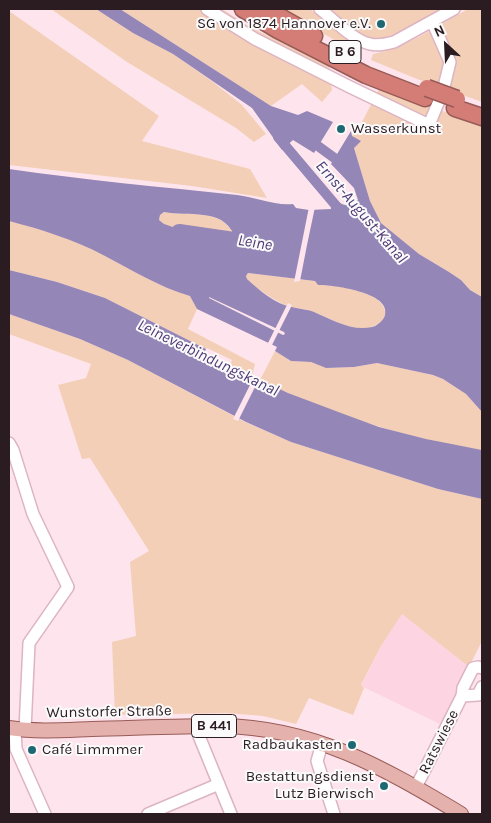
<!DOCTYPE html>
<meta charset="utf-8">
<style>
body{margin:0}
#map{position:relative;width:491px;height:823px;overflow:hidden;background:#fee5ed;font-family:Karla,sans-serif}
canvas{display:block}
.frame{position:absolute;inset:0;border:10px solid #2b1c21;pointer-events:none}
.north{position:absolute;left:421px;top:20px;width:50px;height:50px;-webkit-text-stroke:4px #fafafa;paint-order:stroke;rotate:335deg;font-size:14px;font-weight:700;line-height:20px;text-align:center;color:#2b1c21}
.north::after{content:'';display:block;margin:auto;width:18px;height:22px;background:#2b1c21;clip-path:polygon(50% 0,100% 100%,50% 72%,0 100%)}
</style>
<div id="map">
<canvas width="491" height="823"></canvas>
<div class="frame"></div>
<div class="north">N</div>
</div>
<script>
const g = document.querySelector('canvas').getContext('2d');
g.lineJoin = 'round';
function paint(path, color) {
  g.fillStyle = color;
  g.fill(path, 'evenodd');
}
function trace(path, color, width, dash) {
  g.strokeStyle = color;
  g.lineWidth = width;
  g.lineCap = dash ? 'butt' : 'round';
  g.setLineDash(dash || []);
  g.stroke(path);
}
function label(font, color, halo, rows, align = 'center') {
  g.font = font + ' Karla,sans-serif';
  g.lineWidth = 4;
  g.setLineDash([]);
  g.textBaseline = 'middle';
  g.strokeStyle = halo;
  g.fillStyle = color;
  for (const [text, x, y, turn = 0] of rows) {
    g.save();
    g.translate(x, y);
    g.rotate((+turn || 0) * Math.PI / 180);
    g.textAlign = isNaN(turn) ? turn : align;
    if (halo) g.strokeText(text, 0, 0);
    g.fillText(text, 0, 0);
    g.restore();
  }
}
const built = new Path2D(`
 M 402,613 L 469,667 L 444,726 L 361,686 L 381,646 Z`);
const green = new Path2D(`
 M 51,9 L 96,9 L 133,33 L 173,54 L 213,82 L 242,105 L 266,134 L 254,142 L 236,128 L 127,62 Z
 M 120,9 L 222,9 L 248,26 L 329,66 L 332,90 L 322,102 L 302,84 L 271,106 Z
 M 280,9 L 310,9 L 359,46 L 354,51 Z
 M 330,9 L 442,9 C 423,19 389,45 367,37 C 353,31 341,18 330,9 Z
 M 468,9 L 482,9 L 482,102 L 417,79 L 371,60 L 373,54 C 404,49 441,24 468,9 Z
 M 9,11 L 159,116 L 142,141 L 250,169 L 267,198 L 192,186 L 9,165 Z
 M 380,87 L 482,126 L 482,297 L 470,290 L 461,280 L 449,272 L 419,254 L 381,223 L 370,201 L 354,148 L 352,133 L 352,130 L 361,135 L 362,133 L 366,134 L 369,129 L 362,122 Z
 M 164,212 C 189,217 221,207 234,235 C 219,246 180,229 163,224 L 159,220 L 160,215 Z
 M 9,221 C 40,228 75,240 103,255 C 132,270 159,287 191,296 L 197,309 L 188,329 L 255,364 L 252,376 L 230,365 L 232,360 L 207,348 L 206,349 L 105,298 L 57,282 L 9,270 Z
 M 248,273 L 315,281 L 318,285 C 334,285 384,291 385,312 C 386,319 379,324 374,326 C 354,335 330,317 311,311 C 303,308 293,309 285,305 C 271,298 258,290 247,279 L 246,276 Z
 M 9,314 L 80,339 L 128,360 L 245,422 L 291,442 L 438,489 L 482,499 L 482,641 L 469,667 L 402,614 L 381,646 L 361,685 L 364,688 L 353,715 L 309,698 L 296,724 L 263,716 L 227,713 L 115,715 L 112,642 L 136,636 L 130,562 L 149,551 L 90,458 L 82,459 L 58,385 L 86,378 L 91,364 L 9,334 Z
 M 275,351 L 291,361 L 311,362 L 326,368 L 354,367 L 377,363 L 433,375 L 443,379 L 466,394 L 482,412 L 482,450 C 405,438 330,414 260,380 Z`);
const water = new Path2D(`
 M 96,9 L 120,9 L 271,106 L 298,115 L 307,111 L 333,122 L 314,153 L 293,140 L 282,150 L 252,108 L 173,54 L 133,33 Z
 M 351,131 L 352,136 L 361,141 L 354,148 L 370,201 L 381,223 L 419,254 L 449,272 L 461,280 L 470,290 L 482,297 L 482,412 L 466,394 L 443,379 L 433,375 L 377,363 L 354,367 L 326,368 L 311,362 L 291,361 L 275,351 L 277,347 L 197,309 L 190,296 C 159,287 132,270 103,255 C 75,240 40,229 9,221 L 9,169 C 85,180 161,187 237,195 C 255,197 275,206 293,204 L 296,208 L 309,210 L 331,209 L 331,205 L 327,200 L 332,197 C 341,205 348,209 358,200 L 354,188 L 331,164 ZM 164,212 C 188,217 222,207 234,235 C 219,246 180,229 164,224 L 159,220 L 160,215 ZM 248,273 L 315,281 L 318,285 C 332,285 391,292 385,315 C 384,320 377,326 372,327 C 352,332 331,319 314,312 C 307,309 299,309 292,307 C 275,304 259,290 247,279 L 246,276 ZM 209,297 L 284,332 L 285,334 L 283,335 L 209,298 Z
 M 9,270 L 57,282 L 105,298 L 206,349 L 204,353 L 288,393 L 341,413 L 379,427 L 426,439 L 482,450 L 482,499 L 438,489 L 291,442 L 246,422 L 128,360 L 80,339 L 9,314 Z`);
const pier = new Path2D(`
 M 313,206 L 315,207 L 307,245 L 305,244 L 307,245 L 300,281 L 294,282 L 309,207 Z
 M 288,303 L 292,305 L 271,347 L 267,345 Z
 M 255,375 L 260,377 L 238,421 L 233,419 Z`);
const canal = new Path2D(`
 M 278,137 L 338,208
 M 307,138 L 344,165`);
const river = new Path2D(`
 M 179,232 L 241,241`);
const minor = new Path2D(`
 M 207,9 L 255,39 L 350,87 L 429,125 L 443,91 L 450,62 L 432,21
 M 320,9 C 333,19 354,41 370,44 C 378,46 386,44 394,42 L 454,9
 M 9,443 L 13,450 L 33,514 L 68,587 L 29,643 L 25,730
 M 462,696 L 478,695 L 482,687
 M 199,726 L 199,736 L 231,814
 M 15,729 L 16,749 L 45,814
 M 322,744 L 317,761 L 334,814
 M 416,787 L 462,696 L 463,688 L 473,668 L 478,667 L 482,668
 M 148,814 L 219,784`);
const major = new Path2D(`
 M 9,728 C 37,732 64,730 92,729 C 135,728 178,726 221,726 C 314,727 384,768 461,814`);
const highway = new Path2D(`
 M 243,9 L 278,30 L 366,75 L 425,98
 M 266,9 L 314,36
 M 455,108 L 482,117`);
const highwayBridge = new Path2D(`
 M 427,88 L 457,99`);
const markers = [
 [381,24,5,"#1e6873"],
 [341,129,5,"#1e6873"],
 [352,745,5,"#1e6873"],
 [32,750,5,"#1e6873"],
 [384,786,5,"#1e6873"]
];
const shields = [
 [345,52,32],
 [214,726,45]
];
const shieldNames = [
 ["B 6",345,52],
 ["B 441",214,726]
];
const poiNames = [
 ["SG von 1874 Hannover e.V.",371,24],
 ["Wasserkunst",351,129,"left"],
 ["Radbaukasten",342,745],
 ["Café Limmmer",42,750,"left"],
 ["Bestattungsdienst",374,777],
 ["Lutz Bierwisch",374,794]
];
const streetNames = [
 ["Wunstorfer Straße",109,712,-1],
 ["Ratswiese",439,742,-63]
];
const waterNames = [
 ["Ernst-August-Kanal",361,212,49],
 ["Leine",255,243,9],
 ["Leineverbindungskanal",208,358,26]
];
paint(built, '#fdd5e2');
paint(green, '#f4cfb7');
paint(water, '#9486b6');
paint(pier, '#fee5ed');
trace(canal, '#9486b6', 10);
trace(river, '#9486b6', 16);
trace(minor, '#ddb4c2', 14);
trace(major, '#985b58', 16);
trace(highway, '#985b58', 19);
trace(minor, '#fff', 11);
trace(major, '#e5b1ad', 14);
trace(highway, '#d37d76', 16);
trace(highwayBridge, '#985b58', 19, []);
trace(highwayBridge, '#d37d76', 16);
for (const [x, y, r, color] of markers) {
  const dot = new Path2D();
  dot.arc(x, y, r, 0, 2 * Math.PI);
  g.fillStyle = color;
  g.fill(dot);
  trace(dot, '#fafafa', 2);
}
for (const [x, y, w] of shields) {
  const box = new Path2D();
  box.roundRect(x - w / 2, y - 11.5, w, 23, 4);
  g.fillStyle = '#fafafa';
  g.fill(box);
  trace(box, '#2b1c21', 1);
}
label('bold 14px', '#2b1c21', null, shieldNames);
label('15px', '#2b1c21', '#fafafa', poiNames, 'right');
label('15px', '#2b1c21', '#fafafa', streetNames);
label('italic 16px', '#4d3774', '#fafafa', waterNames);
</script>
